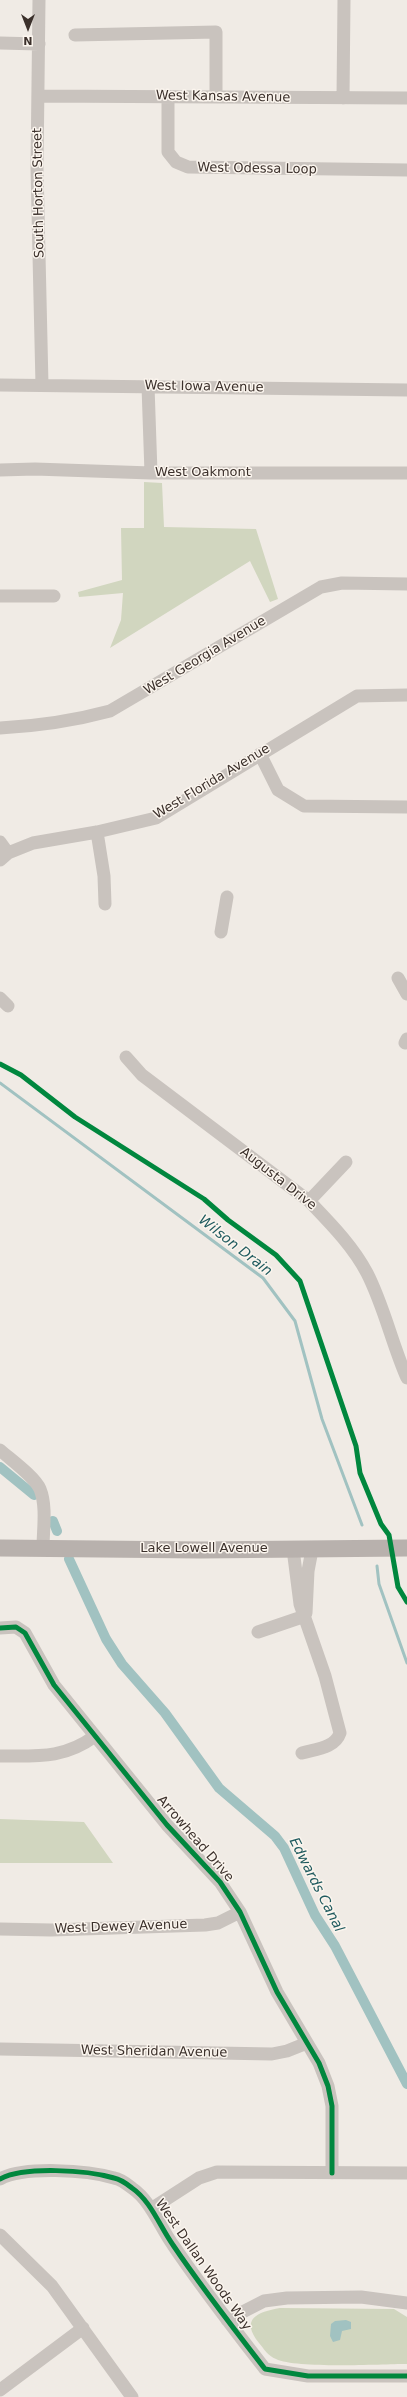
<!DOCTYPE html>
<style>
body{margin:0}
#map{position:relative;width:407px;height:2397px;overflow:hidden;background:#f0ebe5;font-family:"DejaVu Sans",sans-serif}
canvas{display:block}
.north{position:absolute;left:8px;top:8px;width:40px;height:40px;-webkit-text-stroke:3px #fbf5ee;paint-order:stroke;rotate:180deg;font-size:11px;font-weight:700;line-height:16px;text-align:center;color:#3b302b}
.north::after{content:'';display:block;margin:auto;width:14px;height:18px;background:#3b302b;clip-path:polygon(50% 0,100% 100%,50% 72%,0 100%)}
</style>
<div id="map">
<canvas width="407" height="2397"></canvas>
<div class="north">N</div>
</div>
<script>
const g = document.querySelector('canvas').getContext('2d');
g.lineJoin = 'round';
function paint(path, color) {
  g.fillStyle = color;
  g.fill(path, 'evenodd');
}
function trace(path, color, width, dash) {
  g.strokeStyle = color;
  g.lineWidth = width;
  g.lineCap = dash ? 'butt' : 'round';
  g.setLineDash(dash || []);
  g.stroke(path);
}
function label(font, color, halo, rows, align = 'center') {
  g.font = font + ' "DejaVu Sans",sans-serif';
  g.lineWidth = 3;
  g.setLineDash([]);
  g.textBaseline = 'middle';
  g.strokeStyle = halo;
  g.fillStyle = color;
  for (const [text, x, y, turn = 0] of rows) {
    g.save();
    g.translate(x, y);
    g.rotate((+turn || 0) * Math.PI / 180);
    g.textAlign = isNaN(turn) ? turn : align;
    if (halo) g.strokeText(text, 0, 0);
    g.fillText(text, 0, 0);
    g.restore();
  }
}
const green = new Path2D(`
 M 144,482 L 162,483 L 164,527 L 256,529 L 278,599 L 270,602 L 250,561 L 110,648 L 121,620 L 123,593 L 79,597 L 78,592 L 122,580 L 121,528 L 144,528 Z
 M 0,1819 L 84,1822 L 113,1863 L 0,1863 Z
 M 280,2308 L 394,2309 L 407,2317 L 407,2364 C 379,2364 297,2369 276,2359 C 268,2356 264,2349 259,2343 C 240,2319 257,2312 280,2308 Z`);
const water = new Path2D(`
 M 346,2320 L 351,2322 L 351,2329 L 342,2331 L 340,2340 L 333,2342 L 330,2336 L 331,2324 L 335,2321 Z`);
const stream = new Path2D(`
 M 0,1083 L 263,1278 L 295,1321 L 322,1419 L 362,1525
 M 377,1566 L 379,1584 L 407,1663`);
const canal = new Path2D(`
 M 0,1467 L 34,1495
 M 53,1521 L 57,1531
 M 69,1559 L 106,1639 L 122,1664 L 165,1713 L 219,1788 L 275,1836 L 284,1848 L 315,1915 L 335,1946 L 407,2084`);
const minor = new Path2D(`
 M 39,0 L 37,168 L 42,385
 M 75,35 L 216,32 L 216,97
 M 0,43 L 39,44
 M 38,96 L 407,98
 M 168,96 L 168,152 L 176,162 L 188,167 L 407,170
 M 343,98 L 344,0
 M 0,385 L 407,390
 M 148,386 L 151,473
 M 0,470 L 35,469 L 151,473 L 407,473
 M 0,596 L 54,596
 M 0,728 C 38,726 73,721 110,711 L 321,587 L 342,583 L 407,584
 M 260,754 L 278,790 L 304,806 L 407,807
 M 97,832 L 104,876 L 105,904
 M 0,842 L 8,853
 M 0,860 L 8,853 L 33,843 L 97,832 L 156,818 L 357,696 L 407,695
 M 221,932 L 227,897
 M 398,978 L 407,994
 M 0,998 L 8,1006
 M 405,1043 L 407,1039
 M 126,1057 L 142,1075 L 309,1201 C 330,1223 353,1246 367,1273 C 384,1306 392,1344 407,1378
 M 309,1201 L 346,1162
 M 0,1450 C 10,1459 35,1477 40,1489 C 47,1506 43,1530 43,1548
 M 293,1549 L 300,1604 L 325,1676 L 340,1733 C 335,1748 316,1749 302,1753
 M 306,1613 L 308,1571 L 312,1550
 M 0,1628 L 16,1627 L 25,1633 L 54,1685 L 167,1825 L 220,1882 L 240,1912 L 277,1992 L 319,2063 L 328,2086 L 332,2106 L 332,2173
 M 258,1632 L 305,1616
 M 0,1756 C 37,1756 64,1759 95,1736
 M 0,1929 L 51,1930 L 205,1925 L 218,1923 L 240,1912
 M 0,2049 L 272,2054 L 287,2051 L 307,2043
 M 0,2179 C 24,2166 87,2170 114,2178 C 120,2179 127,2184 132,2188 C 151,2201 160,2227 173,2245 C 202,2288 234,2329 265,2369 L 308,2376 L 407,2376
 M 151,2209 L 199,2178 L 217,2172 L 407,2173
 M 0,2235 L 52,2286 L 132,2397
 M 227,2320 L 264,2301 L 287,2298 L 361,2297 L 407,2303
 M 0,2390 L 83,2328`);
const major = new Path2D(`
 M 0,1548 L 200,1550 L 407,1548`);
const cycleway = new Path2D(`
 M 0,1064 L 21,1075 L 75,1117 L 204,1199 L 228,1220 L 276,1255 L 300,1281 L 356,1446 L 360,1473 L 381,1524 L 389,1535 L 398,1587 L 407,1602
 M 0,1628 L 16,1627 L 25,1633 L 54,1685 L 167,1825 L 220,1882 L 240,1912 L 277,1992 L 319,2063 L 328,2086 L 332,2106 L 332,2173
 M 0,2179 C 24,2166 87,2170 114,2178 C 120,2179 127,2184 132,2188 C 151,2201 160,2227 173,2245 C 202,2288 234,2329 265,2369 L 308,2376 L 407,2376`);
const streetNames = [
 ["West Kansas Avenue",223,97,1],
 ["West Odessa Loop",257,169,1],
 ["South Horton Street",39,193,-91],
 ["West Iowa Avenue",204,387,1],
 ["West Oakmont",203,473],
 ["West Georgia Avenue",205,656,-31],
 ["West Florida Avenue",212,782,-31],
 ["Augusta Drive",278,1179,38],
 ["Lake Lowell Avenue",204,1549],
 ["Arrowhead Drive",195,1839,49],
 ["West Dewey Avenue",121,1927,-2],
 ["West Sheridan Avenue",154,2052,1],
 ["West Dallan Woods Way",203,2265,55]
];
const waterNames = [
 ["Wilson Drain",235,1246,38],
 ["Edwards Canal",316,1885,63]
];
paint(green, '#d1d6bf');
paint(water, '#a1c2c1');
trace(stream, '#a1c2c1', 3);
trace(canal, '#a1c2c1', 10);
trace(minor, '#c9c3be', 13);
trace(major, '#b8b1ad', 17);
trace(cycleway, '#00873e', 5);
label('13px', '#3b302b', '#fbf5ee', streetNames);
label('italic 14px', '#1f5a5e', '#fbf5ee', waterNames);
</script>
